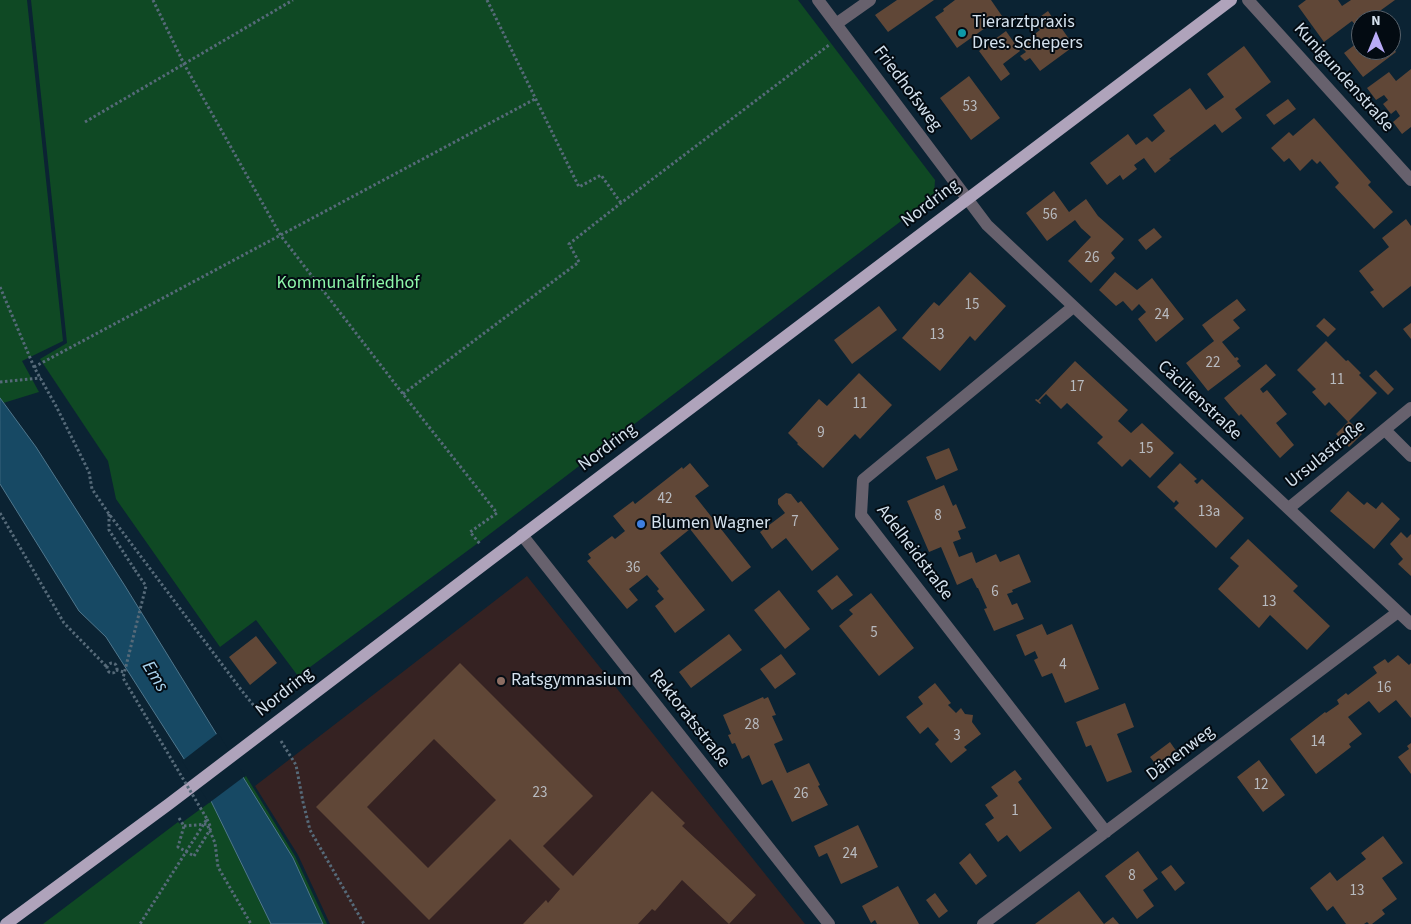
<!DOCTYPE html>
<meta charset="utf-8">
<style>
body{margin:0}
#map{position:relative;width:1411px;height:924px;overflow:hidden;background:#0b2333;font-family:"Source Sans 3",sans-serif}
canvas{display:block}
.north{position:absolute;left:1351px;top:10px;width:50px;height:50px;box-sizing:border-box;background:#030b12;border:1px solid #57616a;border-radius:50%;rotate:0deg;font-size:14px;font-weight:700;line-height:20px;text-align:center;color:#d5e2ee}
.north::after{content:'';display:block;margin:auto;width:18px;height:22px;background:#b9abf7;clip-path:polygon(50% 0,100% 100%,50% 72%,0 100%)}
</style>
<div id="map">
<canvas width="1411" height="924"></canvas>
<div class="north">N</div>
</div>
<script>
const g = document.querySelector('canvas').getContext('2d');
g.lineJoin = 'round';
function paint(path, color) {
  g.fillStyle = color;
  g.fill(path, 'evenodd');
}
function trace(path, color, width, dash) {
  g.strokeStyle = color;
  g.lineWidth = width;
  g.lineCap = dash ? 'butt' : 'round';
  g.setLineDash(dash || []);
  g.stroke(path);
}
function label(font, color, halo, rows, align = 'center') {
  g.font = font + ' "Source Sans 3",sans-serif';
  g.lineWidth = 4;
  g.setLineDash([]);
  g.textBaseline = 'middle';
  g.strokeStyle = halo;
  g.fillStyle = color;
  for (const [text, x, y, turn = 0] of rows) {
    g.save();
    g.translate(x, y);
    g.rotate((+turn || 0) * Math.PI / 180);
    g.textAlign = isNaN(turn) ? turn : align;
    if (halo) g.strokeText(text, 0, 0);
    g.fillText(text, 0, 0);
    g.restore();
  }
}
const education = new Path2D(`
 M 527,576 L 805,924 L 330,924 L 298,855 L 255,786 Z`);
const green = new Path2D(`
 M 0,0 L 27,0 L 63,341 L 22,361 L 39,392 L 0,404 Z
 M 31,0 L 798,0 L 935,180 L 934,196 L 478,543 L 298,676 L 256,620 L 220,647 L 116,499 L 108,461 L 40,359 L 67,343 Z
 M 246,776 L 295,856 L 327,924 L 43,924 L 178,822 L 180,824 Z`);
const water = new Path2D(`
 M 0,398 L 36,447 L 125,586 L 293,858 L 323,924 L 271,924 L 211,801 L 106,637 L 79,611 L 0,484 Z`);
const pier = new Path2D(`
 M 218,733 L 245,776 L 209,803 L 182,761 Z`);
const building = new Path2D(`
 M 897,0 L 934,0 L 888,32 L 875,15 Z
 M 955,0 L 991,0 L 1002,16 L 957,48 L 935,17 L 944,11 L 943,9 Z
 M 1306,0 L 1338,0 L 1342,6 L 1351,0 L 1395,0 L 1377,13 L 1382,20 L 1361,20 L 1361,32 L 1352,21 L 1324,42 L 1298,6 Z
 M 1048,11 L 1054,20 L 1055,19 L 1074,46 L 1040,71 L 1030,58 L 1025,61 L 1020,56 L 1026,52 L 1020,45 L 1040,30 L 1033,22 Z
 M 1006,31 L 1020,51 L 1003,64 L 1010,74 L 1001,81 L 979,51 Z
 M 1361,40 L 1361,50 L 1391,50 L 1391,45 L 1396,52 L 1363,77 L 1344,53 Z
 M 1244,46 L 1271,82 L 1235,109 L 1242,118 L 1222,133 L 1215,124 L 1169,159 L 1171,160 L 1155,173 L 1144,158 L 1134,165 L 1137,169 L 1123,180 L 1120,175 L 1107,185 L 1090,163 L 1128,134 L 1136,145 L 1147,137 L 1152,142 L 1165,131 L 1153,115 L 1190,88 L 1206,110 L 1224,97 L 1207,74 Z
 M 1411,69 L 1411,127 L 1402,134 L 1393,122 L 1400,116 L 1396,110 L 1391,114 L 1383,104 L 1388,100 L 1384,95 L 1376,100 L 1367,88 L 1389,72 L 1396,81 Z
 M 969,76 L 1000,118 L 971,140 L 940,98 Z
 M 1288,99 L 1296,109 L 1274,125 L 1266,115 Z
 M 1314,118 L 1371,182 L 1368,185 L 1393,212 L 1374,229 L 1335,187 L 1339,183 L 1320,161 L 1317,164 L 1312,159 L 1300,171 L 1289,158 L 1284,162 L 1271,148 L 1289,132 L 1293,136 Z
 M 1054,191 L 1069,212 L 1086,199 L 1098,216 L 1124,239 L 1111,253 L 1115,258 L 1091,283 L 1068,261 L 1091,237 L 1081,228 L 1075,220 L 1047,241 L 1026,213 Z
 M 1406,219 L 1411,226 L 1411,286 L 1383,308 L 1370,292 L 1374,290 L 1359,271 L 1389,247 L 1382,238 Z
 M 1154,228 L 1162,237 L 1146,250 L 1138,240 Z
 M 970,272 L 1006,306 L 975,341 L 970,336 L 940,371 L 902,338 L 934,302 L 939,306 Z
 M 1115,272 L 1137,290 L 1152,278 L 1184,319 L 1156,342 L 1138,319 L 1146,312 L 1139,304 L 1132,311 L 1123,301 L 1116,306 L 1099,290 Z
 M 1237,299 L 1246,310 L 1233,320 L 1240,328 L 1222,342 L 1235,358 L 1237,357 L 1239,359 L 1237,361 L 1241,366 L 1208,391 L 1186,363 L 1214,341 L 1202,325 Z
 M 879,306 L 897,330 L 852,364 L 834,340 Z
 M 1324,318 L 1336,329 L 1328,337 L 1316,326 Z
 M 1411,323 L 1411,339 L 1403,329 Z
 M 1326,341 L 1346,361 L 1348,360 L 1361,373 L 1359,375 L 1377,393 L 1348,422 L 1349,421 L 1362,434 L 1349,447 L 1336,434 L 1348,422 L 1329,402 L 1325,406 L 1312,392 L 1316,389 L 1297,370 Z
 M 1075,361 L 1128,410 L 1118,421 L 1131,433 L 1142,423 L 1174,453 L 1150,478 L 1130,459 L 1122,467 L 1097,443 L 1103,437 L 1067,403 L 1061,409 L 1046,394 L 1039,401 L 1041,403 L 1040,404 L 1035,400 L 1036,399 L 1038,400 Z
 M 1266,364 L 1276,375 L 1260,389 L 1263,393 L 1267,390 L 1287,414 L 1276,423 L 1294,445 L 1280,458 L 1241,414 L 1239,416 L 1224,398 Z
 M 1376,370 L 1394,389 L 1388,395 L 1369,376 Z
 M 859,373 L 892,405 L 860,439 L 855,434 L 823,468 L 797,444 L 798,443 L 788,433 L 819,399 L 827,406 Z
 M 949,448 L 958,470 L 936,480 L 926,457 Z
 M 690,463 L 709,486 L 695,496 L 751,567 L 732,582 L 690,529 L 660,553 L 705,610 L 675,633 L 655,606 L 664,599 L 657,591 L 659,589 L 647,575 L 629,589 L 638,600 L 627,609 L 587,561 L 591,558 L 588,554 L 612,536 L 615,539 L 625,531 L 613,516 L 633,501 L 635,504 L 682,467 L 683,469 Z
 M 1180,463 L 1197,479 L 1194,481 L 1197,484 L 1202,479 L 1244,518 L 1216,548 L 1174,508 L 1179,503 L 1176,500 L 1174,503 L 1157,487 Z
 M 944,485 L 953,506 L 956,504 L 966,528 L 958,531 L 961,539 L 953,542 L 959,557 L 972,552 L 976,563 L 996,554 L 1000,562 L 1019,554 L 1031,582 L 1012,590 L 1013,592 L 1007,594 L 1012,605 L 1017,603 L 1024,619 L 994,631 L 984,609 L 987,608 L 978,588 L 977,588 L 972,578 L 957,585 L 941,547 L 929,552 L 907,501 Z
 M 1348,491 L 1364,505 L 1367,502 L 1376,509 L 1382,502 L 1400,519 L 1374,549 L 1330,511 Z
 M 786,493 L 791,494 L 798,503 L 801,501 L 839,549 L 812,571 L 786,538 L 772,549 L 760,532 L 785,513 L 778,504 L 778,499 Z
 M 1401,532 L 1407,538 L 1411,534 L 1411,576 L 1398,564 L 1403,559 L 1390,544 Z
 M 1248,539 L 1298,586 L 1293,591 L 1330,626 L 1307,650 L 1270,615 L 1259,628 L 1218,589 L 1239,566 L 1230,558 Z
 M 837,575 L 853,595 L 832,610 L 817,591 Z
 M 779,590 L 810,629 L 785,649 L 754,610 Z
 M 871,593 L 914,648 L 879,676 L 839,626 L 853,614 L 849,610 Z
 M 1042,624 L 1047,635 L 1072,624 L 1099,689 L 1065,703 L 1052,673 L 1042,677 L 1034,660 L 1038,658 L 1035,651 L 1025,656 L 1016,635 Z
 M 729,634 L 742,650 L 691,688 L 679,672 Z
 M 256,636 L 277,663 L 250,685 L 229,657 Z
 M 781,654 L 796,674 L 775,689 L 760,669 Z
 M 1398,655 L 1409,665 L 1411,663 L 1411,718 L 1396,700 L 1379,713 L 1369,701 L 1348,717 L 1362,734 L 1349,744 L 1351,747 L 1316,774 L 1290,739 L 1325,712 L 1326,713 L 1339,704 L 1337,700 L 1346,693 L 1348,695 L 1377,673 L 1373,667 L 1385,659 L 1388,663 Z
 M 460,663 L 593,796 L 543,846 L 573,876 L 652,791 L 685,823 L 682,826 L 756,895 L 729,924 L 682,880 L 655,911 L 652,909 L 638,924 L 523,924 L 546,900 L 548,903 L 560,889 L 510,839 L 429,920 L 316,807 ZM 434,739 L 496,800 L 428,868 L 367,807 Z
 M 935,683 L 951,703 L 948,705 L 956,713 L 961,708 L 965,714 L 973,715 L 972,722 L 981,734 L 964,747 L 967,750 L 951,763 L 935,744 L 939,740 L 928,727 L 920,734 L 906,717 L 923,704 L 918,697 Z
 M 763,697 L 764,699 L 768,697 L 776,715 L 772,716 L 783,740 L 774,744 L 787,773 L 809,763 L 820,785 L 818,786 L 828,805 L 792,822 L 772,780 L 762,785 L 749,755 L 742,759 L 735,743 L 732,744 L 728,735 L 731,734 L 723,715 Z
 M 1125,703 L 1134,727 L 1117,734 L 1132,772 L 1107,782 L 1091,745 L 1086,747 L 1076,722 Z
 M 1170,742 L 1177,752 L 1158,767 L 1150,757 Z
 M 1411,743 L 1411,774 L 1398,757 L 1409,749 L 1407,746 Z
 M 1259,760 L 1285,795 L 1263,812 L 1237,777 Z
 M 1015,770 L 1022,779 L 1018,782 L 1052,828 L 1020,852 L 1007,835 L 998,842 L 985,824 L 994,818 L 985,805 L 998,796 L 991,787 Z
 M 858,825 L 878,867 L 841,884 L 827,853 L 819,857 L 814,846 Z
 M 1383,836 L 1403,863 L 1382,878 L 1397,899 L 1382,910 L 1385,914 L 1372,924 L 1369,924 L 1367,922 L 1364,924 L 1346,924 L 1333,906 L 1327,911 L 1310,888 L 1330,872 L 1337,881 L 1366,859 L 1361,853 Z
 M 1138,851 L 1158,879 L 1143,890 L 1154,906 L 1137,919 L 1105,876 Z
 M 970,853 L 987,876 L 976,885 L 959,863 Z
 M 1171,865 L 1185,883 L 1175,891 L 1161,872 Z
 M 898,886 L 919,924 L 877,924 L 875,920 L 871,923 L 862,906 Z
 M 1079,891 L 1104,924 L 1113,917 L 1119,924 L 1035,924 Z
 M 935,893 L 948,911 L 939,918 L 926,900 Z`);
const path = new Path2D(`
 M 153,0 L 184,64 L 281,236 L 403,394 L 497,513 L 470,532 L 480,544
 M 487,0 L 579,187 L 601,175 L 621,203
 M 85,122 L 293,0
 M 0,287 L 34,367 L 56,406 L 89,472 L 92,489 L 109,514 L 242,691 L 259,712
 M 34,367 L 535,99
 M 0,382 L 41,378
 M 403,394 L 579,262 L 569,244 L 621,203 L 829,45
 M 0,513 L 64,623 L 107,667
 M 109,514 L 109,530 L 135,570
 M107 668a5 5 0 1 1 10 0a5 5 0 1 1-10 0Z
 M 116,670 L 124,672
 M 281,741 L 296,765 L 303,802 L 310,830 L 364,924
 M 179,818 L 184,826 L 178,847 L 194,856
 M 207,819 L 211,828
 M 184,826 L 207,824 L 215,843 L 218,867 L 251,924`);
const minor = new Path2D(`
 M 818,0 L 987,225 L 1411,624
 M 1248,0 L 1411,180
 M 836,24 L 870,0
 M 1073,307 L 863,480 L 861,515 L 1106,832
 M 1385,430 L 1411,456
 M 1289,508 L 1411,408
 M 522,535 L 829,924
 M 983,924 L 1398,612`);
const major = new Path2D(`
 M 6,924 L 169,804 L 491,559 L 1231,0`);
const pathBridge = new Path2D(`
 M 135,570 L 146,586 L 123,678 L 207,819 L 140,924
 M 194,856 L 211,828`);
const markers = [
 [962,33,5,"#0f9aa8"],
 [641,524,5,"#3f7fe0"],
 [501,681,5,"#8d6e63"]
];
const numberNames = [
 ["53",970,108],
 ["56",1050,216],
 ["26",1092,259],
 ["15",972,306],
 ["24",1162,316],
 ["13",937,336],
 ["22",1213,364],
 ["11",1337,381],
 ["17",1077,388],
 ["11",860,405],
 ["9",821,434],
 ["15",1146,450],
 ["42",665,500],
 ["13a",1209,513],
 ["8",938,517],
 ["7",795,523],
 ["36",633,569],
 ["6",995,593],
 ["13",1269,603],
 ["5",874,634],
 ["4",1063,666],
 ["16",1384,689],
 ["28",752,726],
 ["3",957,737],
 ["14",1318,743],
 ["12",1261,786],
 ["23",540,794],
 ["26",801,795],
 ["1",1015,812],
 ["24",850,855],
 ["8",1132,877],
 ["13",1357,892]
];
const poiNames = [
 ["Tierarztpraxis",972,23],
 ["Dres. Schepers",972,44],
 ["Blumen Wagner",651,524],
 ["Ratsgymnasium",511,681]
];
const streetNames = [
 ["Kunigundenstraße",1343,78,48],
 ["Friedhofsweg",907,89,53],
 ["Nordring",931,204,-37],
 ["Cäcilienstraße",1199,401,43],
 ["Nordring",608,448,-37],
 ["Ursulastraße",1326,455,-39],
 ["Adelheidstraße",914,553,53],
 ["Nordring",285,693,-38],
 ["Rektoratsstraße",689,719,52],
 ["Dänenweg",1181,754,-37]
];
const parkNames = [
 ["Kommunalfriedhof",348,284]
];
const waterNames = [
 ["Ems",154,677,58]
];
paint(education, '#352222');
paint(green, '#0f4924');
paint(water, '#174964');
trace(water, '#50778d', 1);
paint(pier, '#0b2333');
paint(building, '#604737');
trace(path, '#566a79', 3, [2.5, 2.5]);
trace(minor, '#67616d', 12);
trace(major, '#afa3bb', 12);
trace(pathBridge, '#566a79', 3, [2.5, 2.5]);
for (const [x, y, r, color] of markers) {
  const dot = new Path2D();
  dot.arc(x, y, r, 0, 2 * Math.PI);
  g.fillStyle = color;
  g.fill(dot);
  trace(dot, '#030b12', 2);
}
label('15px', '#b8bbc0', null, numberNames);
label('18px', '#d5e2ee', '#030b12', poiNames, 'left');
label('18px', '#d5e2ee', '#030b12', streetNames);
label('18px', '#8df6a9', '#030b12', parkNames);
label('italic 19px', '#aad4ef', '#030b12', waterNames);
</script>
